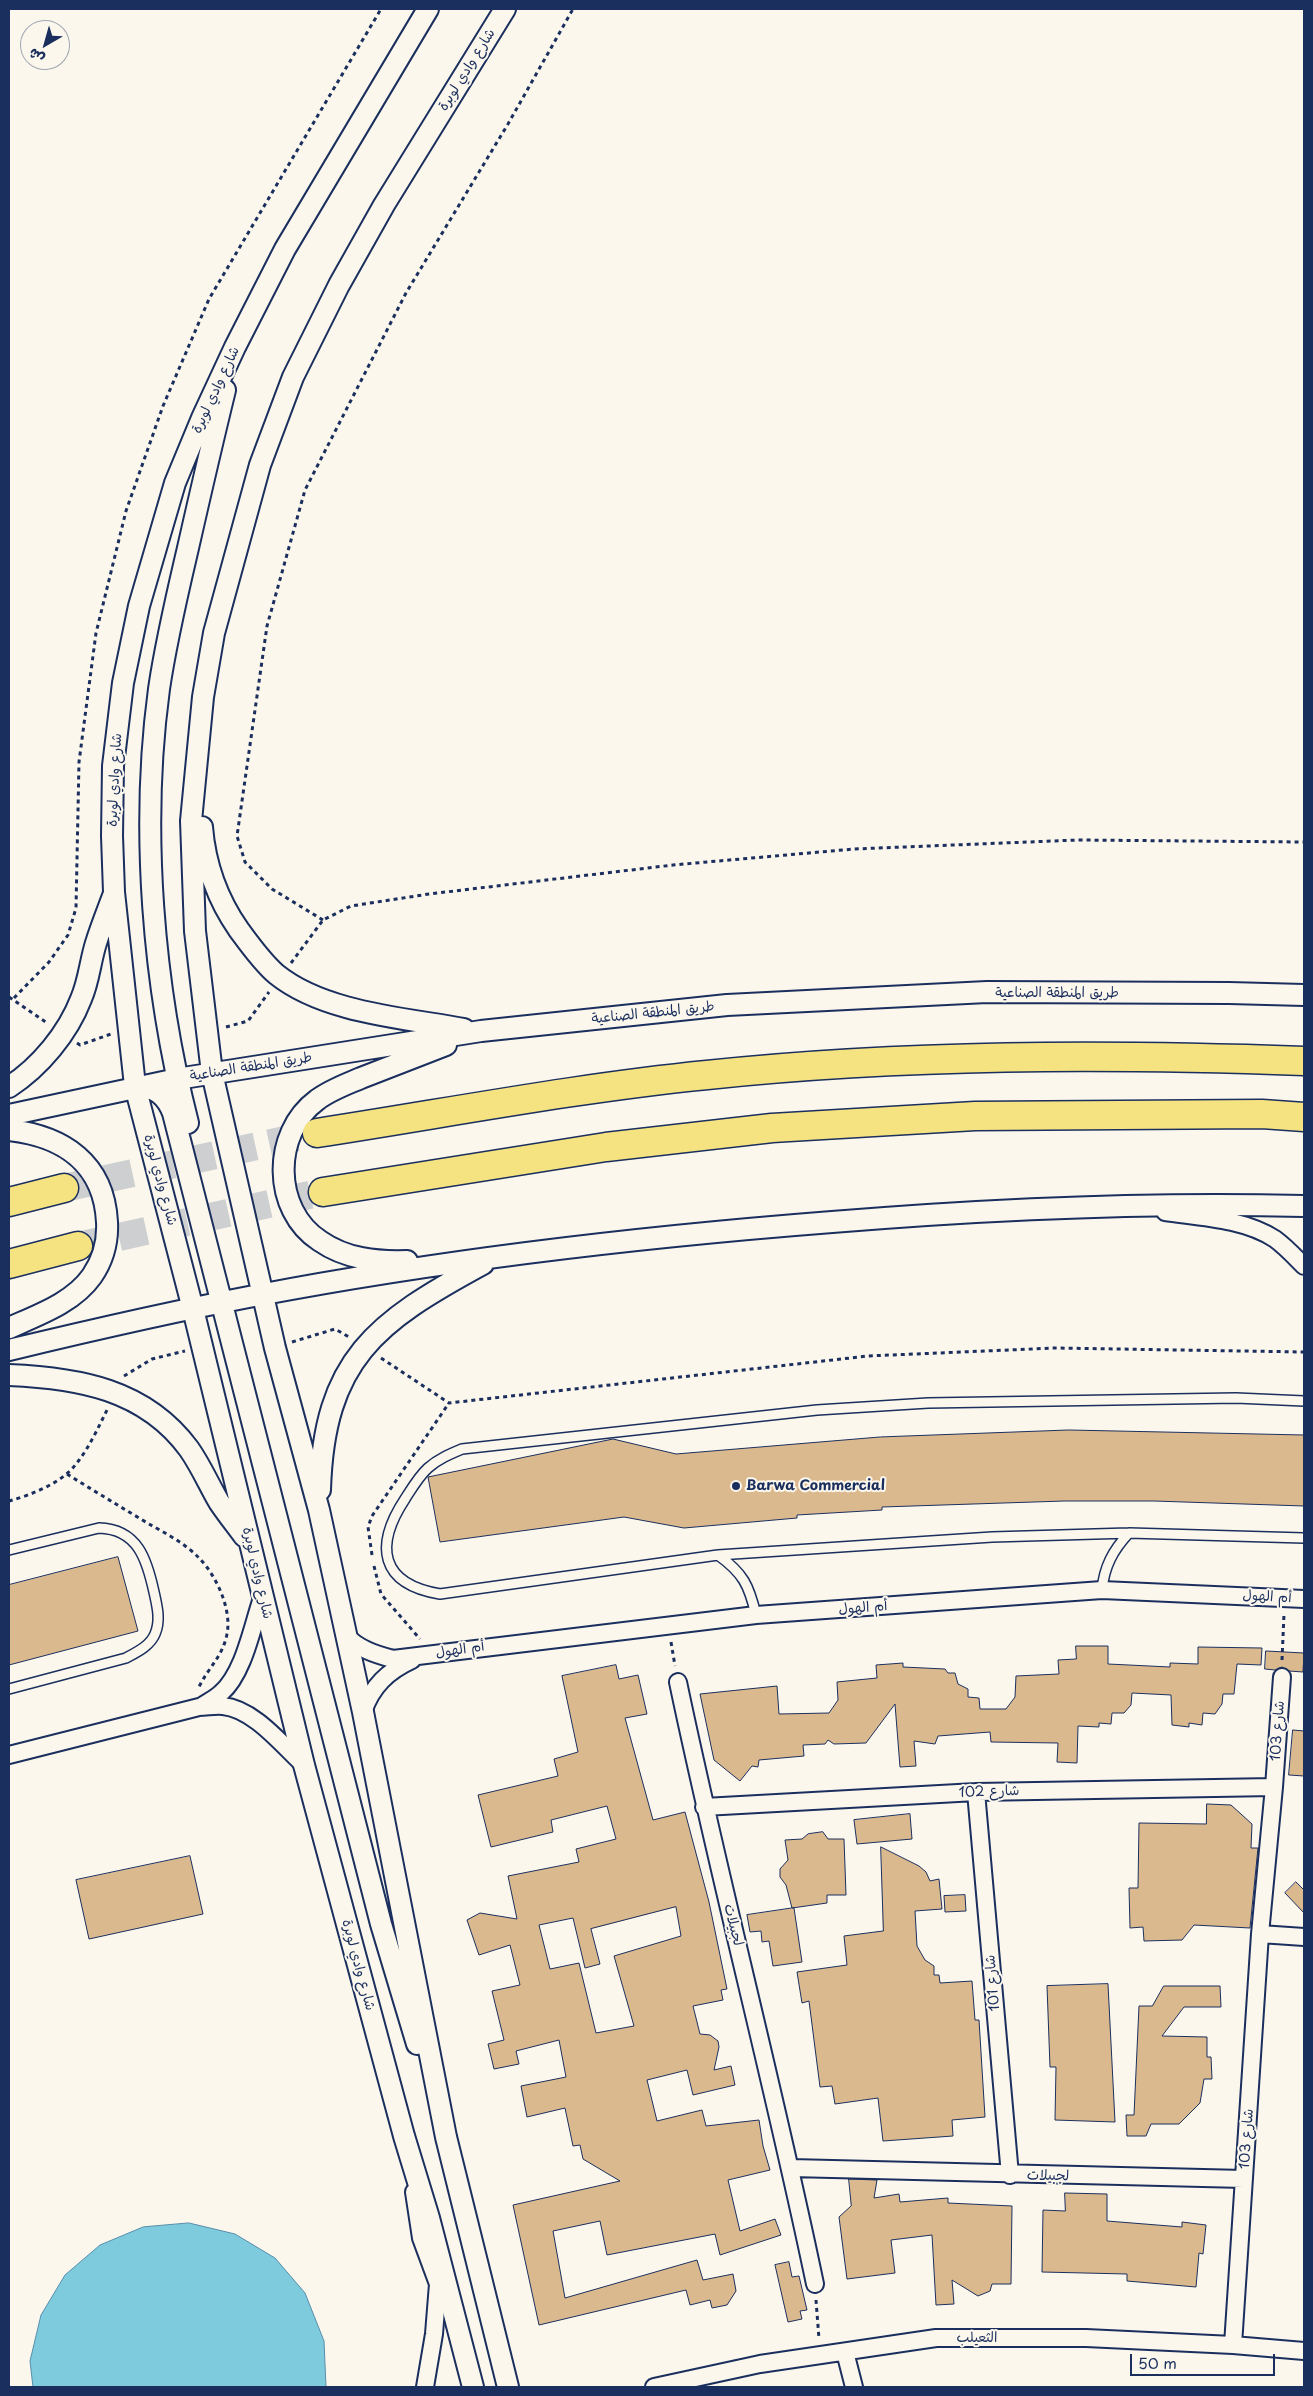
<!DOCTYPE html>
<meta charset="utf-8">
<style>
body{margin:0}
#map{position:relative;width:1313px;height:2396px;overflow:hidden;background:#fbf7ec;font-family:"Playpen Sans","Playpen Sans Arabic",sans-serif}
canvas{display:block}
.frame{position:absolute;inset:0;border:10px solid #1b2f5e;pointer-events:none}
.north{position:absolute;left:20px;top:20px;width:50px;height:50px;box-sizing:border-box;background:#fbf7ec;border:1px solid #a1a7b3;border-radius:50%;rotate:218deg;font-size:14px;font-weight:700;line-height:20px;text-align:center;color:#1b2f5e}
.north::after{content:'';display:block;margin:auto;width:18px;height:22px;background:#1b2f5e;clip-path:polygon(50% 0,100% 100%,50% 72%,0 100%)}
.scale{position:absolute;left:1130px;top:2354px;width:145px;height:22px;box-sizing:border-box;border:2px solid #1b2f5e;border-top:0;padding-left:6px;font-size:15px;line-height:18px;white-space:nowrap;color:#1b2f5e;-webkit-text-stroke:4px #fbf7ec;paint-order:stroke}
</style>
<div id="map">
<canvas width="1313" height="2396"></canvas>
<div class="frame"></div>
<div class="north">ش</div>
<div class="scale">50 m</div>
</div>
<script>
const g = document.querySelector('canvas').getContext('2d');
g.lineJoin = 'round';
function paint(path, color) {
  g.fillStyle = color;
  g.fill(path, 'evenodd');
}
function trace(path, color, width, dash) {
  g.strokeStyle = color;
  g.lineWidth = width;
  g.lineCap = dash ? 'butt' : 'round';
  g.setLineDash(dash || []);
  g.stroke(path);
}
function label(font, color, halo, rows, align = 'center') {
  g.font = font + ' "Playpen Sans","Playpen Sans Arabic",sans-serif';
  g.lineWidth = 4;
  g.setLineDash([]);
  g.textBaseline = 'middle';
  g.strokeStyle = halo;
  g.fillStyle = color;
  for (const [text, x, y, turn = 0] of rows) {
    g.save();
    g.translate(x, y);
    g.rotate((+turn || 0) * Math.PI / 180);
    g.textAlign = isNaN(turn) ? turn : align;
    if (halo) g.strokeText(text, 0, 0);
    g.fillText(text, 0, 0);
    g.restore();
  }
}
const water = new Path2D(`
 M 189,2223 L 235,2234 L 275,2258 L 305,2293 L 324,2341 L 326,2387 L 33,2387 L 30,2361 L 41,2315 L 65,2275 L 100,2245 L 143,2227 Z`);
const building = new Path2D(`
 M 1069,1430 L 1304,1435 L 1304,1506 L 1154,1501 L 1064,1501 L 882,1507 L 882,1510 L 797,1515 L 797,1518 L 684,1528 L 624,1517 L 440,1542 L 428,1477 L 613,1439 L 676,1454 L 880,1437 Z
 M 118,1557 L 138,1631 L 9,1665 L 9,1585 Z
 M 1076,1646 L 1108,1646 L 1108,1664 L 1170,1667 L 1170,1663 L 1198,1664 L 1198,1647 L 1262,1648 L 1261,1665 L 1237,1664 L 1234,1694 L 1223,1694 L 1222,1704 L 1215,1714 L 1203,1713 L 1202,1725 L 1189,1723 L 1189,1727 L 1172,1725 L 1171,1695 L 1132,1693 L 1131,1705 L 1124,1713 L 1112,1713 L 1111,1724 L 1099,1723 L 1099,1727 L 1078,1726 L 1077,1763 L 1057,1762 L 1058,1743 L 991,1742 L 990,1732 L 938,1736 L 935,1744 L 914,1741 L 916,1766 L 900,1767 L 895,1704 L 866,1743 L 834,1744 L 828,1740 L 825,1744 L 803,1745 L 804,1756 L 759,1760 L 758,1767 L 752,1766 L 740,1781 L 714,1760 L 700,1694 L 777,1686 L 779,1714 L 829,1713 L 838,1700 L 837,1682 L 877,1678 L 876,1665 L 903,1663 L 903,1667 L 945,1669 L 948,1673 L 955,1673 L 958,1684 L 968,1689 L 968,1697 L 979,1698 L 980,1709 L 1006,1709 L 1015,1697 L 1016,1676 L 1059,1674 L 1058,1660 L 1076,1659 Z
 M 1266,1651 L 1304,1653 L 1303,1672 L 1289,1671 L 1282,1667 L 1275,1670 L 1265,1669 Z
 M 616,1665 L 619,1679 L 638,1675 L 647,1714 L 625,1718 L 653,1820 L 685,1812 L 709,1902 L 727,1989 L 721,1990 L 723,2000 L 693,2006 L 700,2034 L 710,2035 L 718,2041 L 719,2047 L 714,2070 L 731,2066 L 735,2085 L 693,2095 L 687,2070 L 647,2080 L 657,2121 L 702,2110 L 706,2126 L 759,2120 L 763,2146 L 770,2170 L 728,2180 L 740,2231 L 775,2219 L 781,2235 L 720,2255 L 715,2234 L 607,2255 L 600,2221 L 553,2231 L 565,2298 L 697,2260 L 703,2280 L 733,2274 L 736,2291 L 727,2305 L 712,2308 L 710,2300 L 690,2305 L 686,2290 L 539,2325 L 513,2205 L 620,2181 L 583,2159 L 580,2145 L 573,2146 L 565,2108 L 527,2117 L 521,2086 L 566,2077 L 559,2040 L 516,2051 L 519,2064 L 494,2069 L 488,2044 L 504,2040 L 492,1991 L 520,1985 L 510,1945 L 479,1955 L 467,1920 L 480,1913 L 517,1919 L 508,1876 L 579,1862 L 576,1849 L 616,1839 L 607,1806 L 551,1820 L 553,1832 L 491,1847 L 478,1795 L 558,1776 L 554,1759 L 578,1752 L 562,1676 ZM 676,1907 L 681,1936 L 614,1956 L 634,2026 L 596,2033 L 579,1963 L 550,1969 L 539,1925 L 573,1918 L 585,1968 L 600,1964 L 591,1929 Z
 M 1293,1730 L 1304,1731 L 1304,1776 L 1289,1775 Z
 M 1207,1804 L 1231,1805 L 1252,1824 L 1251,1848 L 1258,1848 L 1250,1928 L 1194,1925 L 1182,1940 L 1144,1941 L 1143,1927 L 1130,1928 L 1129,1888 L 1138,1888 L 1139,1823 L 1206,1824 Z
 M 910,1814 L 912,1839 L 857,1844 L 854,1820 Z
 M 823,1832 L 828,1839 L 844,1839 L 846,1895 L 827,1895 L 827,1903 L 792,1908 L 786,1885 L 780,1877 L 780,1869 L 788,1860 L 785,1840 L 802,1839 L 808,1834 Z
 M 881,1847 L 919,1866 L 926,1872 L 930,1881 L 939,1879 L 942,1909 L 915,1911 L 917,1946 L 925,1960 L 934,1966 L 934,1975 L 939,1975 L 940,1983 L 972,1981 L 975,2020 L 979,2020 L 985,2117 L 952,2120 L 953,2136 L 883,2141 L 878,2098 L 835,2104 L 832,2086 L 820,2087 L 809,2001 L 802,2003 L 797,1972 L 847,1965 L 844,1936 L 883,1931 Z
 M 190,1856 L 203,1914 L 89,1939 L 76,1880 Z
 M 1296,1882 L 1304,1890 L 1304,1913 L 1285,1893 Z
 M 965,1895 L 966,1911 L 945,1912 L 944,1896 Z
 M 794,1908 L 802,1962 L 773,1966 L 769,1941 L 762,1942 L 761,1931 L 750,1932 L 747,1915 Z
 M 1108,1984 L 1115,2122 L 1055,2120 L 1056,2067 L 1050,2067 L 1047,1986 Z
 M 1164,1986 L 1220,1986 L 1221,2007 L 1184,2007 L 1162,2036 L 1207,2037 L 1207,2057 L 1211,2057 L 1212,2079 L 1204,2079 L 1200,2103 L 1179,2124 L 1151,2124 L 1146,2136 L 1127,2136 L 1126,2115 L 1134,2115 L 1139,2006 L 1152,2006 Z
 M 849,2179 L 877,2180 L 874,2198 L 899,2194 L 900,2202 L 948,2198 L 948,2203 L 1012,2206 L 1011,2284 L 992,2284 L 990,2291 L 978,2296 L 952,2280 L 954,2304 L 936,2305 L 932,2235 L 891,2240 L 895,2273 L 847,2279 L 839,2217 L 851,2206 Z
 M 1065,2193 L 1107,2194 L 1107,2221 L 1182,2227 L 1182,2222 L 1206,2225 L 1203,2254 L 1199,2253 L 1196,2287 L 1127,2281 L 1127,2274 L 1042,2272 L 1043,2210 L 1065,2211 Z
 M 789,2262 L 792,2277 L 799,2276 L 807,2310 L 800,2311 L 802,2319 L 788,2322 L 775,2265 Z`);
const trunkTunnel = new Path2D(`
 M 64,1188 L 317,1133
 M 78,1246 L 323,1192`);
const path = new Path2D(`
 M 323,920 L 272,889 L 245,862 L 237,836 L 267,626 L 305,490 L 406,293 L 508,124 L 573,9
 M 291,963 L 323,920 L 351,906 L 429,894 L 673,865 L 854,849 L 1078,840 L 1304,842
 M 9,997 L 47,1023
 M 14,998 L 49,962 L 68,935 L 76,908 L 79,762 L 96,633 L 126,511 L 163,406 L 209,299 L 381,9
 M 226,1027 L 248,1021 L 269,992
 M 77,1043 L 80,1045 L 111,1034
 M 292,1342 L 335,1329 L 349,1337
 M 381,1358 L 449,1403 L 868,1356 L 1055,1348 L 1304,1352
 M 124,1376 L 152,1359 L 185,1351
 M 67,1474 C 94,1491 121,1507 149,1524 C 165,1533 186,1544 199,1558 C 216,1575 232,1609 227,1634 C 223,1656 208,1668 199,1687
 M 9,1501 C 31,1495 62,1483 76,1464 C 89,1448 98,1428 107,1410
 M 372,1555 L 368,1527 L 372,1516 L 449,1403
 M 374,1566 L 381,1594 L 420,1639
 M 671,1642 L 675,1666
 M 1282,1660 L 1284,1614
 M 816,2300 L 819,2339`);
const service = new Path2D(`
 M 1304,1401 L 1236,1398 L 928,1403 L 817,1410 L 462,1449 C 450,1454 438,1459 428,1468 C 419,1476 412,1488 405,1499 C 374,1546 380,1584 440,1594 L 718,1555 L 992,1537 L 1129,1533 L 1304,1538
 M 9,1550 L 99,1528 C 138,1529 147,1560 154,1592 C 157,1606 161,1620 155,1634 C 150,1646 137,1652 126,1658 L 9,1689
 M 718,1555 C 743,1573 749,1585 756,1615
 M 1102,1590 C 1104,1567 1113,1550 1129,1533`);
const minor = new Path2D(`
 M 1165,1212 C 1200,1217 1245,1219 1275,1239 C 1286,1247 1295,1257 1304,1266
 M 345,1635 C 359,1649 374,1654 393,1659 L 756,1615 L 1102,1590 L 1304,1599
 M 678,1682 C 720,1883 773,2082 815,2284
 M 202,1706 C 208,1702 216,1698 221,1693 C 244,1673 252,1627 262,1598
 M 363,1712 C 372,1686 388,1671 412,1660
 M 9,1755 L 199,1707 C 207,1707 215,1705 223,1706 C 254,1709 282,1745 304,1765
 M 976,1792 L 1010,2175
 M 704,1807 L 976,1792 L 1274,1787
 M 1260,1934 L 1304,1937
 M 791,2168 L 1244,2179
 M 414,2192 L 421,2238 L 438,2284 L 434,2334 L 425,2387
 M 1233,2345 L 1260,1934 L 1274,1787 L 1282,1677
 M 845,2352 L 854,2387
 M 654,2387 L 760,2364 L 936,2338 L 1086,2338 L 1233,2345 L 1304,2351`);
const tertiary = new Path2D(`
 M 428,9 L 285,249 L 235,347 L 202,418 L 175,483 L 139,606 L 123,683 L 113,766 L 112,836 L 114,892 L 135,1086 L 193,1309 L 304,1765 L 404,2136 L 429,2218 L 473,2387
 M 505,9 L 384,205 L 339,285 L 293,377 L 260,465 L 214,633 L 203,697 L 191,821 L 195,931 L 212,1073 L 275,1348 L 319,1510 L 363,1712 L 446,2137 L 508,2387
 M 202,827 C 205,864 218,900 239,930 C 250,945 262,962 276,974 C 324,1013 405,1018 464,1029
 M 137,1086 C 155,1086 167,1097 173,1113 L 381,1924 L 417,2044
 M 9,1087 C 40,1067 68,1033 81,999 C 89,981 90,962 96,943 C 101,927 107,912 113,896
 M 9,1115 L 177,1079 L 481,1031 L 727,1005 L 987,992 L 1229,993 L 1304,995
 M 188,1123 C 153,986 140,829 159,689 C 166,641 177,595 188,548 C 200,495 212,443 225,390
 M 9,1130 C 63,1136 104,1163 107,1222 C 108,1241 103,1260 92,1276 C 73,1303 38,1315 9,1328
 M 407,1261 C 376,1262 346,1259 320,1241 C 272,1210 272,1133 317,1100 C 330,1090 347,1084 361,1078 C 389,1067 418,1056 446,1045
 M 9,1350 C 92,1330 175,1311 259,1295 C 448,1259 640,1237 832,1222 C 989,1209 1147,1202 1304,1206
 M 9,1375 C 78,1378 145,1389 189,1449 C 201,1466 209,1485 219,1502 C 227,1514 236,1525 244,1536
 M 320,1490 C 324,1359 376,1322 483,1264`);
const trunk = new Path2D(`
 M 317,1133 C 447,1113 576,1088 707,1075 C 906,1054 1105,1054 1304,1061
 M 323,1192 L 606,1147 L 772,1128 L 975,1116 L 1262,1114 L 1304,1117
 M 9,1202 L 64,1188
 M 9,1264 L 78,1246`);
const markers = [
 [736,1486,5,"#1b2f5e"]
];
const streetNames = [
 ["شارع وادي لوبرة",467,70,-58],
 ["شارع وادي لوبرة",216,390,-65],
 ["شارع وادي لوبرة",115,780,-87],
 ["طريق المنطقة الصناعية",1057,993],
 ["طريق المنطقة الصناعية",653,1013,-6],
 ["طريق المنطقة الصناعية",251,1067,-9],
 ["شارع وادي لوبرة",160,1180,75],
 ["شارع وادي لوبرة",257,1573,77],
 ["أم الهول",1267,1597,3],
 ["أم الهول",863,1608,-4],
 ["أم الهول",460,1650,-8],
 ["شارع 103",1278,1731,-86],
 ["شارع 102",989,1792,-2],
 ["لجبيلات",733,1925,76],
 ["شارع وادي لوبرة",358,1965,75],
 ["شارع 101",993,1983,-95],
 ["شارع 103",1247,2139,-86],
 ["لجبيلات",1048,2176,1],
 ["الثعيلب",977,2338]
];
const poiNames = [
 ["Barwa Commercial",746,1486]
];
paint(water, '#7fcbde');
trace(water, '#578dab', 1);
paint(building, '#dbb98e');
trace(building, '#1b2f5e', 1);
trace(trunkTunnel, '#cecfd0', 28, [28, 14]);
trace(service, '#1b2f5e', 12);
trace(minor, '#1b2f5e', 20);
trace(tertiary, '#1b2f5e', 24);
trace(trunk, '#1b2f5e', 31);
trace(path, '#1b2f5e', 3, [4, 4]);
trace(service, '#fbf7ec', 9);
trace(minor, '#fbf7ec', 16);
trace(tertiary, '#fbf7ec', 20);
trace(trunk, '#f5e382', 28);
for (const [x, y, r, color] of markers) {
  const dot = new Path2D();
  dot.arc(x, y, r, 0, 2 * Math.PI);
  g.fillStyle = color;
  g.fill(dot);
  trace(dot, '#fbf7ec', 2);
}
label('14px', '#1b2f5e', '#fbf7ec', streetNames);
label('bold 14px', '#1b2f5e', '#fbf7ec', poiNames, 'left');
</script>
